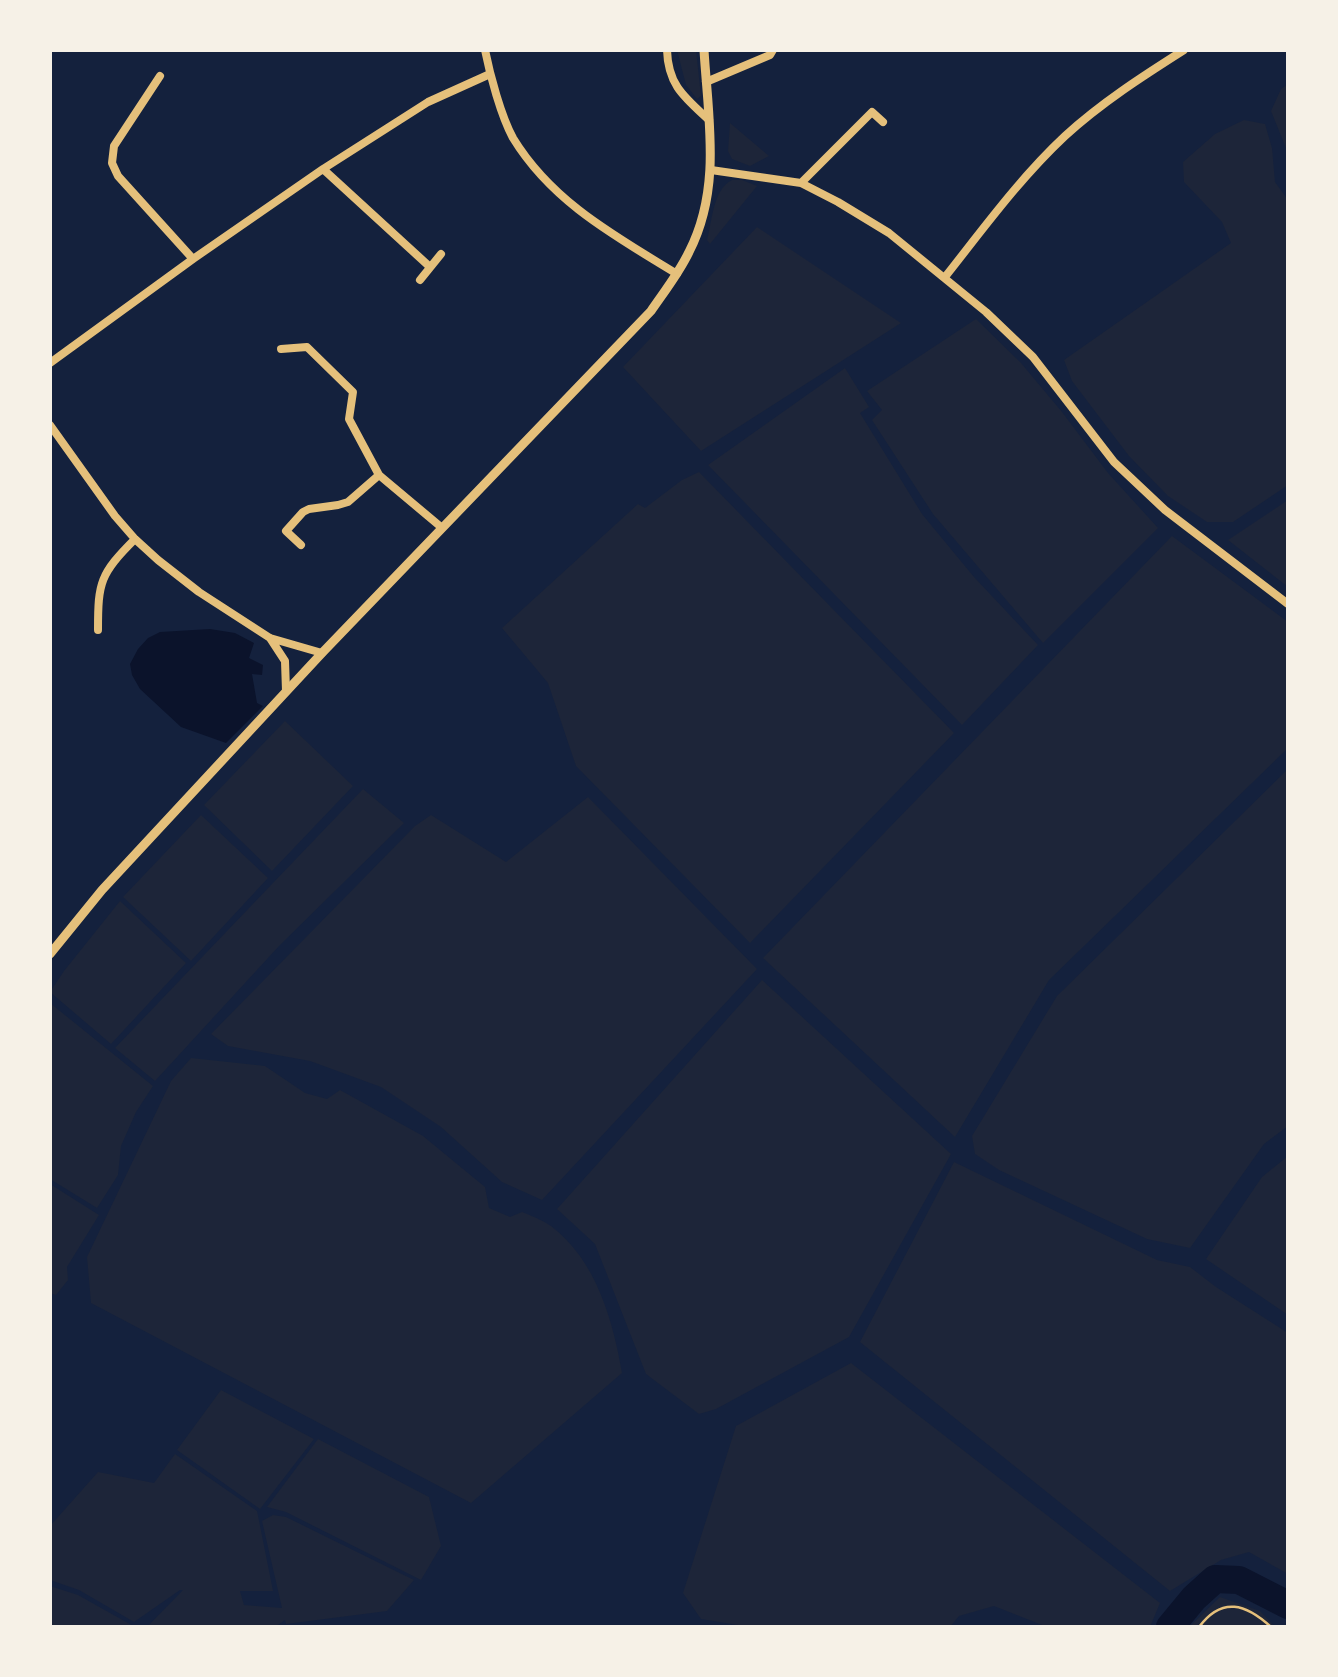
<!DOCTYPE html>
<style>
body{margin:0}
#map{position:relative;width:1338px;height:1677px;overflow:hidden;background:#14213d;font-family:Merriweather,serif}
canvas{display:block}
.frame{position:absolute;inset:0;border:52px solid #f6f1e7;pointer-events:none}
</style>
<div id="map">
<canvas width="1338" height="1677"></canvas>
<div class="frame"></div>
</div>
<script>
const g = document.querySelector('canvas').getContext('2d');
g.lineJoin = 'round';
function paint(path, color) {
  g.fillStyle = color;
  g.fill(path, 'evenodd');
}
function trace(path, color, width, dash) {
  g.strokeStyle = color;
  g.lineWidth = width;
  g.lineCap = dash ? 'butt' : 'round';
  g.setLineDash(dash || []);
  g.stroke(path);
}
const green = new Path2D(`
 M 677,50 L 696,50 L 701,96 L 697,99 L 686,85 Z
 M 1288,84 L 1288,153 L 1271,111 L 1281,89 Z
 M 1244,120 L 1265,124 L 1272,148 L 1275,182 L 1288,200 L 1288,485 L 1233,522 L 1207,522 L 1168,496 L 1129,456 L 1072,381 L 1064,360 L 1231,243 L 1222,222 L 1184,182 L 1183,162 L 1215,134 Z
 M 730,123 L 769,156 L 750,166 L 732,159 L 728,151 Z
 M 732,180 L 742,180 L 757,186 L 710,244 L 707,240 C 712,222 713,189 732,180 Z
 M 757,227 L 901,323 L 701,451 L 623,367 Z
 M 976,319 L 1021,363 L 1062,412 L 1108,473 L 1158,528 L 1043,643 L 933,514 L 872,420 L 882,410 L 867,391 Z
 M 845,368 L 869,407 L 860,413 L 922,514 L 974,577 L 1038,645 L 962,725 L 708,465 Z
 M 699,472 L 954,733 L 750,943 L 576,766 L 548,683 L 502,628 L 638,504 L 645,508 L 682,480 Z
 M 1288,500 L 1288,587 L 1228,540 Z
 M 1172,536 L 1288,622 L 1288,748 L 1049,980 L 955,1137 L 763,958 Z
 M 285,721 L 353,786 L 272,871 L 204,805 Z
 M 1288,769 L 1288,1126 L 1264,1144 L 1190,1248 L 1147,1239 L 999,1170 L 975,1154 L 972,1136 L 1057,996 Z
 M 363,789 L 404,823 L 279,946 L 155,1081 L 115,1048 Z
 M 588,797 L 757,969 L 542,1200 L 502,1182 L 441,1127 L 381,1087 L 310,1061 L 228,1046 L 211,1034 L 415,826 L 431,815 L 506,862 Z
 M 201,815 L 268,878 L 191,961 L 123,897 Z
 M 120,901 L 186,963 L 111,1044 L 50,992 L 64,971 Z
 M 762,980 L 951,1154 L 849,1337 L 716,1409 L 699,1414 L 646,1374 L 595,1244 L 557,1209 Z
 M 50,1003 L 153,1086 L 136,1112 L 121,1146 L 118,1175 L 97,1208 L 50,1179 Z
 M 191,1058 L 265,1066 L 305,1093 L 327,1099 L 340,1090 L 423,1136 L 485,1187 L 489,1208 L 510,1217 L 522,1212 C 532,1216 542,1220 551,1226 C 596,1260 613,1320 622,1373 L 471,1503 L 91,1303 L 87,1257 L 171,1081 Z
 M 1288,1156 L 1288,1315 L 1206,1259 L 1262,1177 Z
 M 954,1162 L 1157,1260 L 1190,1267 L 1216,1287 L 1288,1333 L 1288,1574 L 1249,1552 L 1221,1560 L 1170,1591 L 860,1342 Z
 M 50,1184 L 99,1215 L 67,1267 L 68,1280 L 56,1295 L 50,1293 Z
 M 851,1363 L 1160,1603 L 1150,1627 L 1047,1627 L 994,1606 L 959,1616 L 950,1627 L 750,1627 L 701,1619 L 683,1593 L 736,1426 Z
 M 221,1390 L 314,1439 L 260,1509 L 177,1450 Z
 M 318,1439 L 429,1497 L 441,1546 L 421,1580 L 286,1512 L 267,1507 Z
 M 175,1454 L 257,1511 L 273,1591 L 240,1591 L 244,1605 L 282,1608 L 262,1521 L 273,1515 L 286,1517 L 414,1580 L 387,1611 L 286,1624 L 285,1620 L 275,1627 L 147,1627 L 183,1590 L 180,1590 L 134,1622 L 79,1590 L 50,1580 L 50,1526 L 98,1472 L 154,1483 Z
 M 50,1586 L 78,1595 L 135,1627 L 50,1627 Z
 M 1220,1597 L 1260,1611 L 1275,1627 L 1189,1627 Z`);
const water = new Path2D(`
 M 210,629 L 235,633 L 254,643 L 249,658 L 263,665 L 262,675 L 252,674 L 257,703 L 263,706 L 226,743 L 181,727 L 140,689 L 132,675 L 130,664 L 138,649 L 148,638 L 160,632 Z`);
const river = new Path2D(`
 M 1170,1627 L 1194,1598 L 1215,1579 L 1239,1580 L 1288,1605`);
const path = new Path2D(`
 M 1199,1627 C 1222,1596 1246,1604 1271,1627`);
const minor = new Path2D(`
 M 485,50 C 490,75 501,116 513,138 C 552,202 615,236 677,274
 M 667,50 C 668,85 684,97 709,120
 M 160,76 L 114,146 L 112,163 L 118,176 L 193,259
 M 706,82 L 770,55 L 773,50
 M 323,169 L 430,267
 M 711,170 L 801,183 L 838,202 L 889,233 L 986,312 L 1033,357 L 1114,462 L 1165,510 L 1288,604
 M 801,183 L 872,112 L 883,122
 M 945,277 C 983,229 1020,178 1065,136 C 1101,103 1143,76 1184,50
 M 420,280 L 441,254
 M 281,349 L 307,347 L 353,392 L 349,419 L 379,475 L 441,527
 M 50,363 L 193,259 L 323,169 L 428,102 L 490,74
 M 50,425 L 115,516 L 135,539 L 158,560 L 199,592 L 270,638 L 322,653
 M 301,545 L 286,531 L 303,512 L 309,509 L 338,505 L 348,502 L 379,475
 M 98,630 C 98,582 100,574 135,539
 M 270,638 L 285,661 L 286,691`);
const tertiary = new Path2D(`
 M 50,954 L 102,890 L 322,653 L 651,311 C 664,292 679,273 689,252 C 722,188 708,118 704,50`);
paint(green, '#1d2539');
paint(water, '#0b132b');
trace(river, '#0b132b', 28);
trace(path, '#e5c07b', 2.5);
trace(minor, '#e5c07b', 8);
trace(tertiary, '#e5c07b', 9);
</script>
